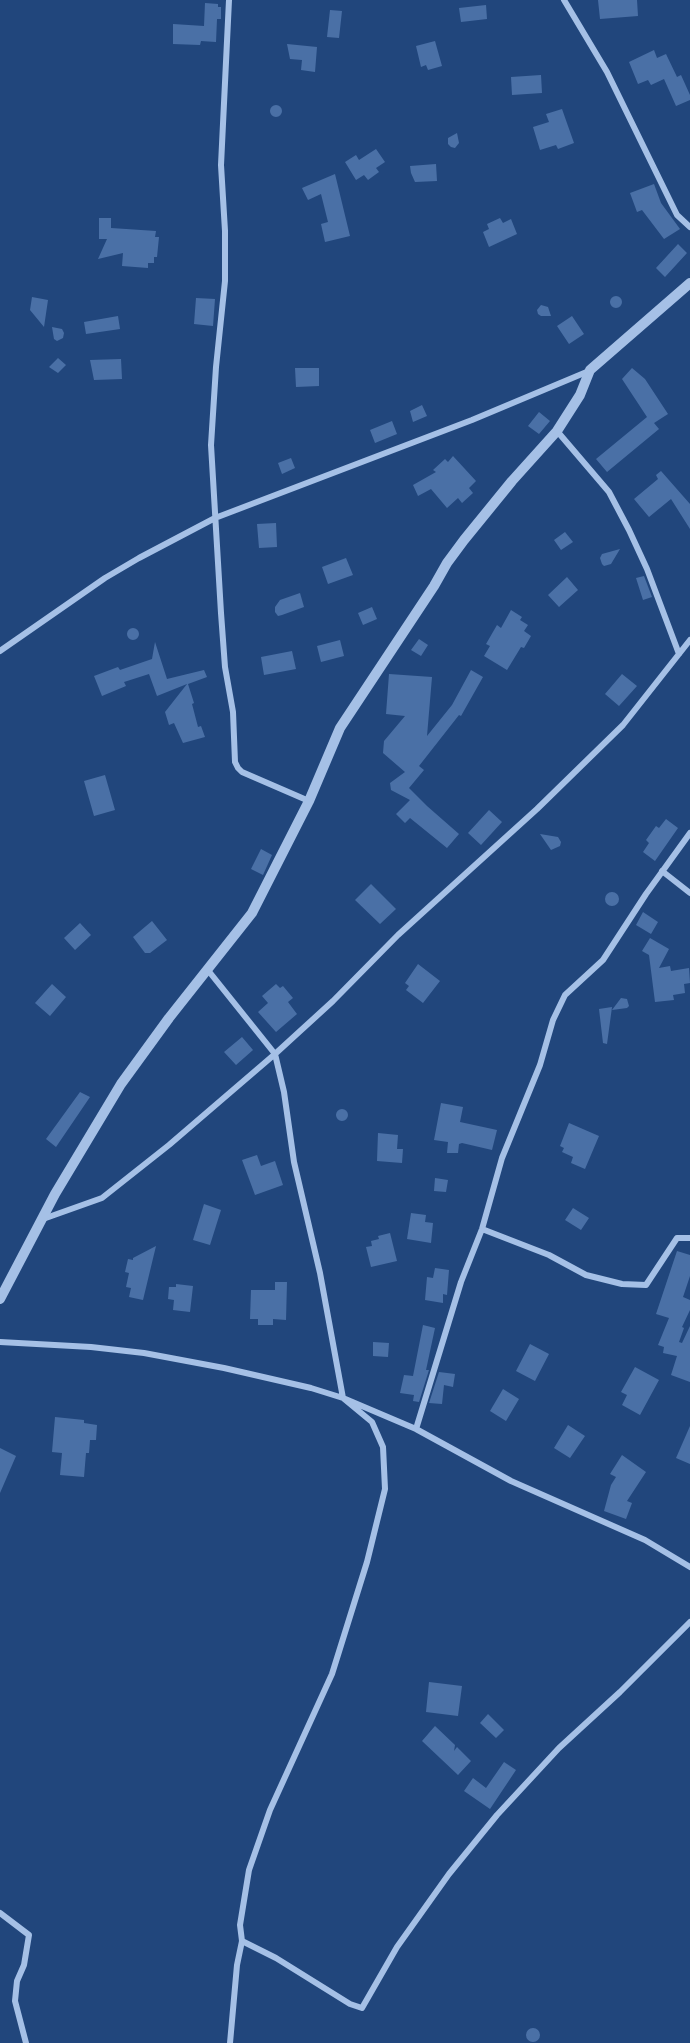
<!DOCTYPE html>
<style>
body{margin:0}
canvas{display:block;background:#21467c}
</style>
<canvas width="690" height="2043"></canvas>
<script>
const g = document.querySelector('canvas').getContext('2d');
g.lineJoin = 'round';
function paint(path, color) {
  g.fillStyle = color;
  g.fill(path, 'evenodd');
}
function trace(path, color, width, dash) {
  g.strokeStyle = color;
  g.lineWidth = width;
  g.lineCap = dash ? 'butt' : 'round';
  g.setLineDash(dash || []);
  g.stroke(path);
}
const building = new Path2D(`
 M 598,0 L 637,0 L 638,16 L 600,19 Z
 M 205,3 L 218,4 L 218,7 L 221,7 L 221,19 L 217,19 L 216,42 L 201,41 L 200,45 L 173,44 L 173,24 L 204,26 Z
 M 486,5 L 487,19 L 461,22 L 459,8 Z
 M 330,10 L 342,11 L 339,38 L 327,37 Z
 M 435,41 L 442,66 L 428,70 L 426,65 L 421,67 L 416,46 Z
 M 287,44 L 317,47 L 315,72 L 301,70 L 302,60 L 290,59 Z
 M 654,50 L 657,58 L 666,54 L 677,77 L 681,75 L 690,95 L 690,100 L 676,106 L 664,79 L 651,85 L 648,80 L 638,84 L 629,62 Z
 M 541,75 L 542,93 L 512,95 L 511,77 Z
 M270 111a6 6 0 1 1 12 0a6 6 0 1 1-12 0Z
 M 562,109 L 574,143 L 558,149 L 556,145 L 540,150 L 533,127 L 549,122 L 546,114 Z
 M 457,133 L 459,143 L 455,148 L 451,147 L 448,144 L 448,138 Z
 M 376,149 L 385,162 L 376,168 L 379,172 L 368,180 L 364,175 L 356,180 L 345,162 L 356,155 L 359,160 Z
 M 436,164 L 437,181 L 415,182 L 411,173 L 410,166 Z
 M 335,174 L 350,236 L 325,242 L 321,224 L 328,222 L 321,194 L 308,200 L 302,188 Z
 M 654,184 L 661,203 L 680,229 L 664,239 L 642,210 L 637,212 L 630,193 Z
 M 99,218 L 111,218 L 111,228 L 156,231 L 155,237 L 159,237 L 157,257 L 154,257 L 154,263 L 148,263 L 148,268 L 122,266 L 123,253 L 98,259 L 107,239 L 99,239 Z
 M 500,218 L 503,223 L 511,219 L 517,234 L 489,247 L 483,232 L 489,229 L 487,224 Z
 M 678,244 L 687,253 L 665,277 L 656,268 Z
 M610 302a6 6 0 1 1 12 0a6 6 0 1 1-12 0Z
 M 32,297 L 48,300 L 44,327 L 30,310 Z
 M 196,298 L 215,299 L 213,326 L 194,324 Z
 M 541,305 L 548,307 L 551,316 L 541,316 L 538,314 L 537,310 Z
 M 118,316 L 120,329 L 86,334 L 84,322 Z
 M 572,316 L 584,334 L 569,344 L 557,326 Z
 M 52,327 L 62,329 L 64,333 L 63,338 L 57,341 L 54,339 Z
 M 58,358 L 66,365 L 58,373 L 49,367 Z
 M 121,359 L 122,379 L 94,380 L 90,360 Z
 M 295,368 L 319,368 L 319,386 L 296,387 Z
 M 632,368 L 645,379 L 668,414 L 654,423 L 659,429 L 607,472 L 596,459 L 647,417 L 622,379 Z
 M 422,405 L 427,416 L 413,422 L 410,411 Z
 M 539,412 L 550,421 L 539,434 L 528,426 Z
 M 392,421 L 397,434 L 375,443 L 370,430 Z
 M 453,456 L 476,481 L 469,488 L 473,493 L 462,503 L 458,498 L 447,508 L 431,489 L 418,496 L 413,485 L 436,472 L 433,470 L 445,459 L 448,462 Z
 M 291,458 L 295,468 L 282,474 L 278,463 Z
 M 661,471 L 690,504 L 690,529 L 671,499 L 649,517 L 634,499 L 658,479 L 656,475 Z
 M 276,523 L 277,547 L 259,548 L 257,524 Z
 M 565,532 L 573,542 L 561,550 L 554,540 Z
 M 620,549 L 611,564 L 604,566 L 602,564 L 600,558 L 602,554 Z
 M 346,558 L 353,575 L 328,584 L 322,567 Z
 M 644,576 L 652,597 L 643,600 L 636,578 Z
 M 567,577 L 578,590 L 559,607 L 548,595 Z
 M 300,593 L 304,607 L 282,615 L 278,616 L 275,612 L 275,607 L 280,600 Z
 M 372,607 L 377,619 L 363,625 L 358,613 Z
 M 511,610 L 522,617 L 520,620 L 528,625 L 524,631 L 531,636 L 524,648 L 521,647 L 507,670 L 484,656 L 490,646 L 486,644 L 497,625 L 501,628 Z
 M127 634a6 6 0 1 1 12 0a6 6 0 1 1-12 0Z
 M 419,639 L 428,645 L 421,656 L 411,650 Z
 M 340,640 L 344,656 L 321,662 L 317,646 Z
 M 155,642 L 167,679 L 204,670 L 207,677 L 188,684 L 194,703 L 192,704 L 198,727 L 201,726 L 205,737 L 183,743 L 174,723 L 169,725 L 165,712 L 187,684 L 157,696 L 149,674 L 124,682 L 126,686 L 102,696 L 94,676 L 118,667 L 120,670 L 152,659 Z
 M 292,651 L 296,669 L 264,675 L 261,657 Z
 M 471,670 L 483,677 L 461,716 L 459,715 L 419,766 L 424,770 L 409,788 L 427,806 L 459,834 L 447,848 L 410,818 L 405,823 L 396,814 L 410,800 L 391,790 L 390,783 L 405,772 L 383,753 L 384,741 L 405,716 L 386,714 L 389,674 L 432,677 L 427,736 L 452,705 Z
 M 622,674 L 637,686 L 619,706 L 605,694 Z
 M 105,775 L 115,810 L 94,816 L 84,781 Z
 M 489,810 L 502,822 L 481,845 L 468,833 Z
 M 666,819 L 678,828 L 655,861 L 643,852 L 649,843 L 646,840 L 656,826 L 659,828 Z
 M 540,834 L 558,837 L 561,842 L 560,846 L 551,850 Z
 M 261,849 L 272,855 L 263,875 L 251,869 Z
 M 371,884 L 396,909 L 380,924 L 355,900 Z
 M605 899a7 7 0 1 1 14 0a7 7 0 1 1-14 0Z
 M 643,912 L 658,922 L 651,934 L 636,925 Z
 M 152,921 L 167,940 L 150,953 L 145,953 L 133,937 Z
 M 80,923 L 91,935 L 75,950 L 64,938 Z
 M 650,938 L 669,949 L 659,968 L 670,966 L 671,971 L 689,968 L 690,983 L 684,984 L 685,993 L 673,995 L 674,1000 L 655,1002 L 649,955 L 642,951 Z
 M 418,964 L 440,981 L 423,1003 L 406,990 L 409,986 L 405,983 Z
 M 52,984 L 66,997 L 50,1016 L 35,1003 Z
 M 276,984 L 280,988 L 283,986 L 293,998 L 288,1002 L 297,1014 L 276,1032 L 258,1012 L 268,1003 L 262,996 Z
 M 621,998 L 627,999 L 629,1006 L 627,1008 L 612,1010 Z
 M 612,1007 L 607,1044 L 603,1043 L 599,1009 Z
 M 242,1037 L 253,1050 L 236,1065 L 224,1052 Z
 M 80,1092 L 90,1097 L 56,1147 L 46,1139 Z
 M 441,1103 L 463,1107 L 460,1122 L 497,1130 L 492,1150 L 462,1143 L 459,1144 L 458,1153 L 447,1153 L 448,1142 L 434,1140 Z
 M336 1115a6 6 0 1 1 12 0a6 6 0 1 1-12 0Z
 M 569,1123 L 599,1136 L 585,1169 L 571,1163 L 573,1157 L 562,1152 L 564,1148 L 560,1146 Z
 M 378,1133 L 398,1135 L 397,1149 L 403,1149 L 402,1163 L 377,1161 Z
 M 257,1155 L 261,1166 L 275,1161 L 283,1185 L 255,1195 L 242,1160 Z
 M 435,1178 L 448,1180 L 446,1192 L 434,1191 Z
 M 204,1204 L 221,1210 L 210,1245 L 193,1240 Z
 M 573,1208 L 589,1218 L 581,1230 L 565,1220 Z
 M 411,1213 L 426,1215 L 425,1222 L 433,1223 L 431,1243 L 407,1239 Z
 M 390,1233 L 397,1261 L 371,1267 L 366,1247 L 372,1246 L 371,1241 L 379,1239 L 378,1236 Z
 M 156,1246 L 143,1300 L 129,1297 L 131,1288 L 126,1287 L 129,1273 L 125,1272 L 128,1259 L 133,1260 L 133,1258 Z
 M 677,1251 L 690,1255 L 690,1276 L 683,1297 L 690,1300 L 690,1310 L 682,1327 L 684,1328 L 679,1342 L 682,1343 L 690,1326 L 690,1382 L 671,1375 L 677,1356 L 663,1353 L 664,1347 L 658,1345 L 669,1318 L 656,1314 Z
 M 435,1268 L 449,1270 L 447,1295 L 443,1294 L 443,1303 L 425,1300 L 427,1277 L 433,1278 Z
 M 275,1282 L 287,1282 L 286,1320 L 273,1319 L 273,1325 L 258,1325 L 258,1319 L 250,1319 L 251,1290 L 275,1290 Z
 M 176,1284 L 193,1286 L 190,1312 L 173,1310 L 174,1300 L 168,1299 L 169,1287 L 176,1287 Z
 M 423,1325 L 435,1328 L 426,1370 L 429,1370 L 419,1402 L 413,1401 L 414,1395 L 400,1393 L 404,1375 L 413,1376 Z
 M 373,1342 L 389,1343 L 388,1357 L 373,1356 Z
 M 530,1344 L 549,1354 L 535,1381 L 516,1371 Z
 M 635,1367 L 659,1380 L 640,1415 L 622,1405 L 627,1395 L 621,1392 Z
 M 439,1372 L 455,1374 L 453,1387 L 444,1385 L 442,1404 L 429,1403 Z
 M 503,1389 L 519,1399 L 506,1421 L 490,1411 Z
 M 55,1417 L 84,1420 L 84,1423 L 97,1425 L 96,1440 L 90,1440 L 89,1453 L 86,1453 L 84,1477 L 60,1475 L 62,1453 L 52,1452 Z
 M 568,1425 L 585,1436 L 570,1458 L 554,1448 Z
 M 690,1426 L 690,1464 L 676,1458 Z
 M 0,1448 L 16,1456 L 0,1493 Z
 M 622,1455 L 646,1472 L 627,1501 L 632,1503 L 626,1519 L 604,1511 L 611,1485 L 616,1477 L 610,1474 Z
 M 429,1682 L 462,1686 L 458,1716 L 426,1712 Z
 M 488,1714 L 504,1730 L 496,1738 L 480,1723 Z
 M 435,1726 L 455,1745 L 454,1751 L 457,1747 L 471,1761 L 458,1775 L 422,1741 Z
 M 504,1762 L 516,1770 L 490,1809 L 464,1791 L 473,1778 L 486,1788 Z
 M526 2035a7 7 0 1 1 14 0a7 7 0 1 1-14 0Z`);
const minor = new Path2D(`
 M 229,0 L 221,165 L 225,231 L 225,281 L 216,367 L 211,445 L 221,613 L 225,667 L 233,712 L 235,762 L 238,768 L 242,772 L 309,801
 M 564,0 L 607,72 L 677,215 L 690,227
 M 557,431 L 609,492 L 629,530 L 647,569 L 679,654
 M 0,651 L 105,578 L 139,558 L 215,518 L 472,420 L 589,371
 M 662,871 L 690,893
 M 207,969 L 275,1054 L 284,1092 L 294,1162 L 320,1273 L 343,1398 L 372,1422 L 383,1447 L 385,1489 L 367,1562 L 332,1674 L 270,1810 L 249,1870 L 240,1925 L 242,1941 L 237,1965 L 230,2043
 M 43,1219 L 102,1198 L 169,1145 L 275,1054 L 333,1001 L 398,935 L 537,809 L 623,725 L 690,640
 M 482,1229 L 549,1255 L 586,1275 L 622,1284 L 646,1285 L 677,1238 L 690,1238
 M 0,1342 L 91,1347 L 144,1353 L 224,1368 L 311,1388 L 343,1398 L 416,1429 L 511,1481 L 645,1540 L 690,1567
 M 416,1429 L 461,1282 L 482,1229 L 502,1158 L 540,1065 L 553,1020 L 565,995 L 603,960 L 646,894 L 690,833
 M 0,1913 L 29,1935 L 24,1965 L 17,1981 L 15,2001 L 26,2043
 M 242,1941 L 276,1958 L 350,2004 L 362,2008 L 397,1947 L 449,1874 L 497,1815 L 559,1748 L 620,1692 L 690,1622`);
const tertiary = new Path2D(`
 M 0,1299 L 55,1194 L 121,1084 L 169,1018 L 252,913 L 309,801 L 340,728 L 434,586 L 447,563 L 464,540 L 512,481 L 557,431 L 580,395 L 590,370 L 690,283`);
paint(building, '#4a70a6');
trace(minor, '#a5c0e6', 6);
trace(tertiary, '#a5c0e6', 10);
</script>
